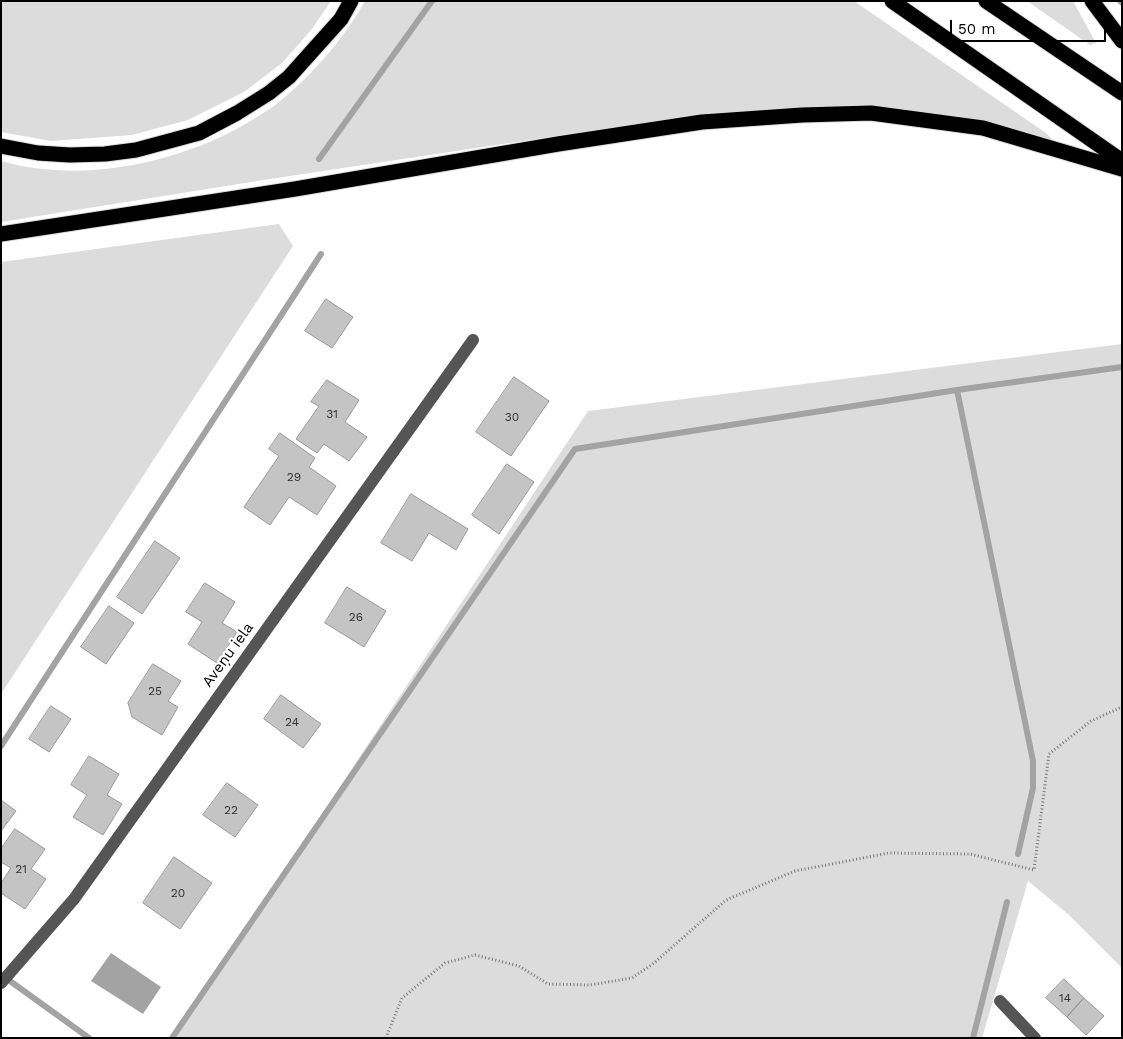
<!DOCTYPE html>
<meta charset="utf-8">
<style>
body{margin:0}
#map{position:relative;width:1123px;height:1039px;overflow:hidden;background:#fff;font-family:"Work Sans",sans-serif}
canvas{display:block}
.frame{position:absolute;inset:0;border:2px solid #000;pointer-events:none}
.scale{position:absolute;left:950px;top:20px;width:156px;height:22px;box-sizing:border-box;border:2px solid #000;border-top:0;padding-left:6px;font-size:15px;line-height:18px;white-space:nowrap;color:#000;-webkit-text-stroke:4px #fff;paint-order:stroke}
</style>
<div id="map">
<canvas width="1123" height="1039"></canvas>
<div class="frame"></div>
<div class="scale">50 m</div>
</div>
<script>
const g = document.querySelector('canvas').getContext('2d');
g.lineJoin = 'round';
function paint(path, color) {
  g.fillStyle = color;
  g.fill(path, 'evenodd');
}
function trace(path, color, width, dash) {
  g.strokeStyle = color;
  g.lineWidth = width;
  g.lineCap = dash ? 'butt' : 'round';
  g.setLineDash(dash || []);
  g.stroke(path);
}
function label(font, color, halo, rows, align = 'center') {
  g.font = font + ' "Work Sans",sans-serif';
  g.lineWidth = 4.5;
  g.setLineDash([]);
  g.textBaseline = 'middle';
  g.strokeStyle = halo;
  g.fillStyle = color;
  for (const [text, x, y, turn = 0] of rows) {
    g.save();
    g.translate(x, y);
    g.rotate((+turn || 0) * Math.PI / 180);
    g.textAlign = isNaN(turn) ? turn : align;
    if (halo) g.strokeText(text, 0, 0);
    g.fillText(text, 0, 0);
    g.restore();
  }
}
const green = new Path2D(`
 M 1,1 L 331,1 L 312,29 L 282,63 L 244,92 L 188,120 L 132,135 L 51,141 L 1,132 Z
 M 365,1 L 854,1 L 1046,133 L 1052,139 L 1050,144 L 1000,128 L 773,111 L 629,125 L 270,179 L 1,222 L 1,161 C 84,185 186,162 257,117 C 264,112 272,108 279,102 C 313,74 343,40 365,1 Z
 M 1027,1 L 1073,1 L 1096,43 L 1090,45 Z
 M 279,224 L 293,246 L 1,694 L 1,262 Z
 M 1122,344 L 1122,968 L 1069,915 L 1028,881 L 982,1038 L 174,1038 L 588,411 Z`);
const water = new Path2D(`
 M 111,953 L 161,987 L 143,1014 L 91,981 Z`);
const stream = new Path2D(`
 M 1120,1 L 1122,3
 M 319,159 L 432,1
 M 957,390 L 1033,761 L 1033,788 L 1018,854
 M 1,746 L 321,254
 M 10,981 L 89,1038
 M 172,1038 L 575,449 L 957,390 L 1122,367
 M 973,1038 L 1007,902`);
const building = new Path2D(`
 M 326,299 L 353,317 L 332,348 L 305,331 Z
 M 514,377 L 549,401 L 511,456 L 476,432 Z
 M 327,380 L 359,400 L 345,422 L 367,437 L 349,461 L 324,444 L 317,453 L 296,439 L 319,406 L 311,402 Z
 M 280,433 L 315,458 L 309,467 L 336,486 L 317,515 L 289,497 L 270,525 L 244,507 L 279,456 L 269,449 Z
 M 507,464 L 534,482 L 499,534 L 472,515 Z
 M 411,494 L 468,529 L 456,550 L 429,533 L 412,561 L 381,543 Z
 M 155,541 L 180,558 L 142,614 L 117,597 Z
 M 205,583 L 235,602 L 222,623 L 237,632 L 217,663 L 188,644 L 202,622 L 186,612 Z
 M 347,587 L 386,611 L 364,647 L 325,623 Z
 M 109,606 L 134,623 L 106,664 L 81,647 Z
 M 153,664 L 181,681 L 168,701 L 178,707 L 162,735 L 132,717 L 128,703 Z
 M 281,695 L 321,724 L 303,748 L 264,719 Z
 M 51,706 L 71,719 L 49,752 L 29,739 Z
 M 89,756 L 119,774 L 107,795 L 122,804 L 103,835 L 73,817 L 87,795 L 71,785 Z
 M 227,783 L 258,805 L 235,837 L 203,815 Z
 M 1,800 L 16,811 L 1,831 Z
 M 15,829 L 45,849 L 31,869 L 46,879 L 25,909 L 1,893 L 1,883 L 11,868 L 1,862 L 1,849 Z
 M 174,857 L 212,883 L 180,929 L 143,903 Z
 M 1064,979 L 1084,998 L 1067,1017 L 1046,998 Z
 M 1084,998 L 1104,1016 L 1086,1035 L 1067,1017 Z`);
const path = new Path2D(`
 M 386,1038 L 402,998 L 445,963 L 475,955 L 519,966 L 548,984 L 590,985 L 632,978 L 654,963 L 726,900 L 795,871 L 889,853 L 970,854 L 1034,870 L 1049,754 L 1091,721 L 1122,707`);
const minor = new Path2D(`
 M 1,983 L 74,899 L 473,340
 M 1000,1001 L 1035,1038`);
const highway = new Path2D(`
 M 892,1 L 1122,161
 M 986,1 L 1122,93
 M 1092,1 L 1122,41
 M 1,146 L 38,153 L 70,155 L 105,154 L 136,150 L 199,133 L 237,113 L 269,93 L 289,77 L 341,19 L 351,1
 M 1,234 L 295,189 L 558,144 L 702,122 L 802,115 L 871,113 L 983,128 L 1122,169`);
const numberNames = [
 ["31",332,414],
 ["30",512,417],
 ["29",294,477],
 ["26",356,617],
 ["25",155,691],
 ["24",292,722],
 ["22",231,810],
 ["21",21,869],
 ["20",178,893],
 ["14",1065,998]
];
const streetNames = [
 ["Aveņu iela",228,655,-54]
];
paint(green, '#dcdcdc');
paint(water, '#a3a3a3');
trace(stream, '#a3a3a3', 6);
paint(building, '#c4c4c4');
trace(building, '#999', 1);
trace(highway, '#dbdbdb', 17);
trace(path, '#777', 3, [1, 2.5]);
trace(minor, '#555', 12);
trace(highway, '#000', 15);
label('12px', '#313131', null, numberNames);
label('15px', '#000', '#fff', streetNames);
</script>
